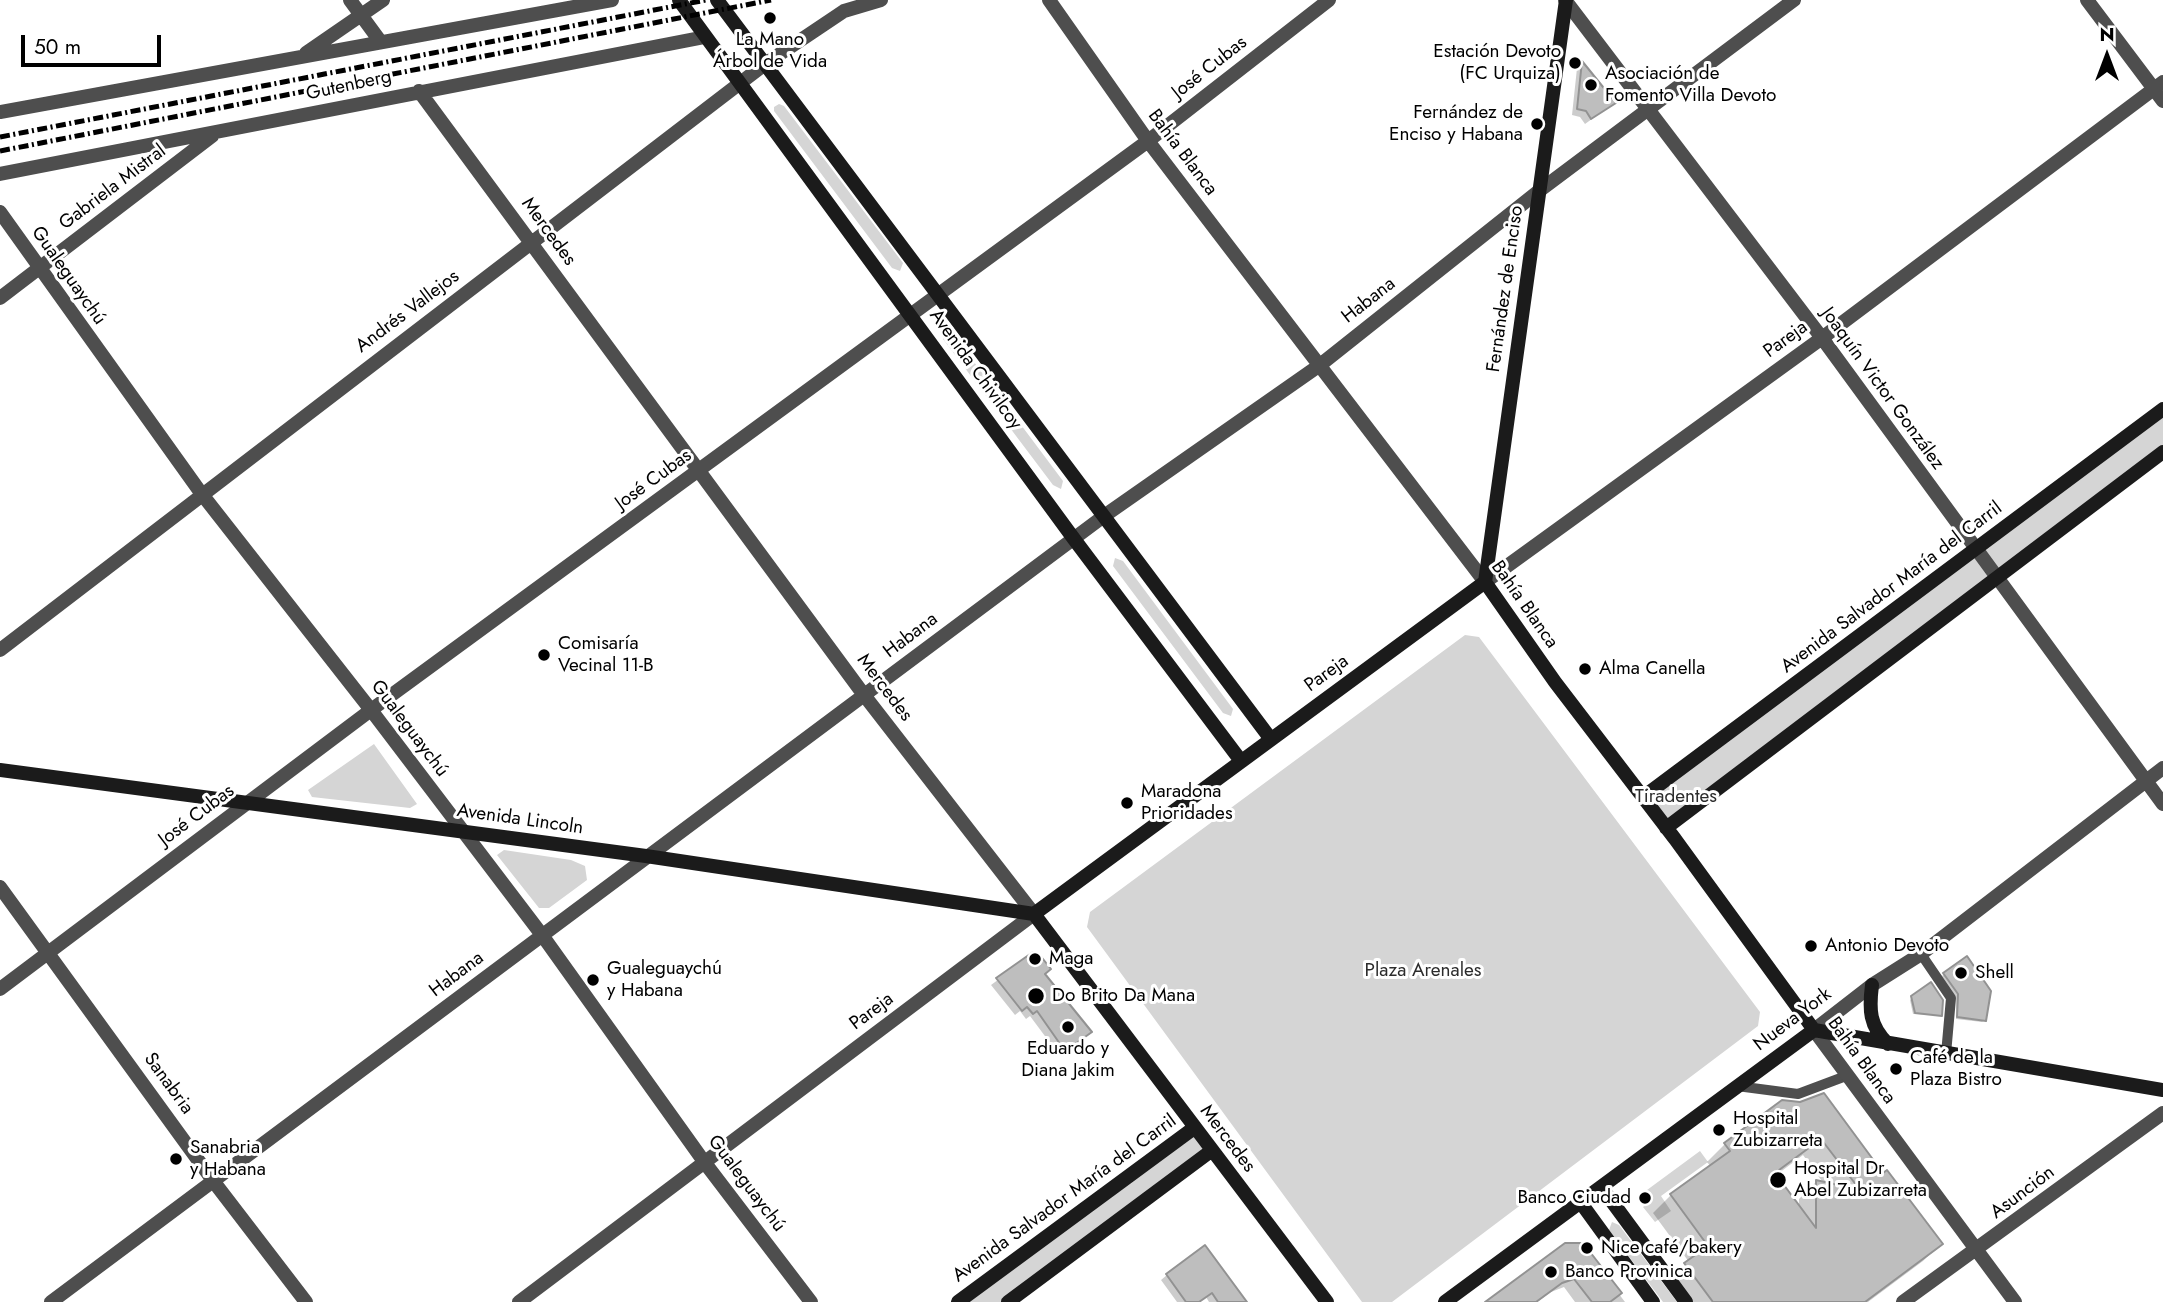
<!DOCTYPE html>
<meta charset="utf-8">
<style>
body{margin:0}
#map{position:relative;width:2163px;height:1302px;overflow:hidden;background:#fff;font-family:Jost,sans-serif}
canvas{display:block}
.north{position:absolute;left:2072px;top:21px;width:70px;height:70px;-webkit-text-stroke:5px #fff;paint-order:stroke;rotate:0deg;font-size:19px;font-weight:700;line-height:28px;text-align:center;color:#000}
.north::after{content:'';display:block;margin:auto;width:24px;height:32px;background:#000;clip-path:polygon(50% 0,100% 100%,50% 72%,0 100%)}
.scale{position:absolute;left:21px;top:35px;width:140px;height:32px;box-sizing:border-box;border:4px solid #000;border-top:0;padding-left:9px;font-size:21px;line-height:24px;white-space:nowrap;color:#000;-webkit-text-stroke:5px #fff;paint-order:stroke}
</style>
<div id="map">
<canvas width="2163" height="1302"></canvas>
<div class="north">N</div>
<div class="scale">50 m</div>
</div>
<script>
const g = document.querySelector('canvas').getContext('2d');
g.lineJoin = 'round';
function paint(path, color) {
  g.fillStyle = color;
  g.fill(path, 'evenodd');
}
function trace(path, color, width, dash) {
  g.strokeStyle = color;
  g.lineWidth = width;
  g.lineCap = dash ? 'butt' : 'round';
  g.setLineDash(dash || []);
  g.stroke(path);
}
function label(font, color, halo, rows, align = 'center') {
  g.font = font + ' Jost,sans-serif';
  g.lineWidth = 6;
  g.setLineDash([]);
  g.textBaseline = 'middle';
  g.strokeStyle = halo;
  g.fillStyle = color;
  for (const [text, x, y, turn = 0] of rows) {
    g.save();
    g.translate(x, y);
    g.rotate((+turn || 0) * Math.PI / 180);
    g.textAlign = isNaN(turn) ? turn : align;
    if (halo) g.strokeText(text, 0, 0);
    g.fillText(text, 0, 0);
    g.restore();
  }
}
const green = new Path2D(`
 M 779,104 L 784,106 L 903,263 L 900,271 L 892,268 L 774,111 L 774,107 Z
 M 947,331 L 953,334 L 1063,481 L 1061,489 L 1053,485 L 943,339 L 943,334 Z
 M 2163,409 L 2163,452 L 1666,828 L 1643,797 Z
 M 1115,558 L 1123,561 L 1233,709 L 1231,716 L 1223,713 L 1113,566 Z
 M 1465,635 L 1479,637 L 1760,1012 L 1758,1026 L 1392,1302 L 1362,1302 L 1087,927 L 1090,912 Z
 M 374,744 L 417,804 L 410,808 L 312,797 L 308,790 Z
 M 504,850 L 571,860 L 585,866 L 587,880 L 549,908 L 539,908 L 497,855 Z
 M 1194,1128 L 1211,1151 L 1008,1302 L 958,1302 Z
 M 1700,1151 L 1708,1162 L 1661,1196 L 1671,1211 L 1655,1222 L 1643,1207 L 1653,1199 L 1647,1190 Z
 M 1612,1222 L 1619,1225 L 1677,1302 L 1663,1302 L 1609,1230 Z`);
const shadow = new Path2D(`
 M 1582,63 L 1614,103 L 1585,124 L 1580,117 L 1572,115 L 1577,68 Z
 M 1033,954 L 1084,1037 L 1059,1055 L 1030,1016 L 1026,1019 L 1020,1011 L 1015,1015 L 991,985 Z
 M 1945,974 L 1985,1020 L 1982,1022 L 1956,1019 L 1956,997 L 1942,976 Z
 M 1913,997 L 1940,1015 L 1913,1014 L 1910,1000 Z
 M 1783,1102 L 1883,1175 L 1940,1244 L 1923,1261 L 1868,1302 L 1683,1302 L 1668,1282 L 1689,1262 L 1653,1213 L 1671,1195 L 1711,1167 L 1707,1162 L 1725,1144 ZM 1803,1155 L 1824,1184 L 1816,1182 L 1799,1199 L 1799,1208 L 1775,1176 Z
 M 1582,1245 L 1625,1302 L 1575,1302 L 1564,1287 L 1551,1292 L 1537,1302 L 1487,1302 Z
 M 1167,1275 L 1245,1302 L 1209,1302 L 1206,1297 L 1199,1302 L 1177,1302 L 1161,1280 Z`);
const building = new Path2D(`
 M 1582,61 L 1616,103 L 1591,119 L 1586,111 L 1577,109 Z
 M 1033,952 L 1039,954 L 1051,969 L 1045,974 L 1092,1032 L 1065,1051 L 1037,1011 L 1033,1014 L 1027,1007 L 1022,1011 L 996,978 Z
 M 1967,956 L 1991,991 L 1986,1021 L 1957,1017 L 1958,994 L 1943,973 Z
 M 1931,982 L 1943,1000 L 1942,1016 L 1915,1013 L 1911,996 Z
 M 1824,1093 L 1883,1173 L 1887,1170 L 1943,1244 L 1865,1302 L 1713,1302 L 1684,1263 L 1708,1246 L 1670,1194 L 1730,1151 L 1724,1143 L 1782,1100 L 1800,1102 ZM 1821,1139 L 1860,1190 L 1816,1180 L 1816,1228 L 1775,1173 Z
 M 1565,1243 L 1583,1243 L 1622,1293 L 1610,1302 L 1592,1302 L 1574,1279 L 1562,1283 L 1536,1302 L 1485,1302 Z
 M 1205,1245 L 1247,1302 L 1218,1302 L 1212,1293 L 1199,1302 L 1186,1302 L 1166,1274 Z`);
const lane = new Path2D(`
 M 1921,954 L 1951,998 L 1946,1054
 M 1737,1086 L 1798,1094 L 1846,1076`);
const street = new Path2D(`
 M 350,0 L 380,41
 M 1049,0 L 1148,141 L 1485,582 L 1822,338 L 2163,82
 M 1565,0 L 1822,338 L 2163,804
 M 2087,0 L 2163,101
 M 306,53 L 383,0
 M 419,91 L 864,695 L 1034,914 L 519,1302
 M 0,112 L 612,0
 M 0,174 L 705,37
 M 0,212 L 201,493 L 371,710 L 542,935 L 705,1163 L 811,1302
 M 0,298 L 212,136
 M 0,650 L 765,64 L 844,11 L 881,0
 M 0,887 L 214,1182 L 306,1302
 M 0,989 L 371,710 L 1148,141 L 1329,0
 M 51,1302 L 1104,516 L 1320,365 L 1539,191 L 1794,0
 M 1903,1302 L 2163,1113
 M 2015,1302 L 1814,1030 L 1872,985 L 1921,954 L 2163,768`);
const secondary = new Path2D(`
 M 679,0 L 1074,539 L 1241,761
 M 717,0 L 1270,738
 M 1485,582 L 1566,0
 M 1485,582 L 1555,682 L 1675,839 L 1814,1030
 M 0,770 L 646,856 L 1034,914
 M 1643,797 L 2163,409
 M 1666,828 L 2163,452
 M 1034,914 L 1485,582
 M 1034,914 L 1327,1302
 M 1872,985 C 1869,1009 1869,1026 1888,1044
 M 1814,1030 L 2163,1090
 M 1602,1188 L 1686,1302
 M 1581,1203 L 1653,1302
 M 958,1302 L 1194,1128
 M 1008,1302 L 1211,1151
 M 1445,1302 L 1814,1030`);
const rail = new Path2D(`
 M 0,137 L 706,0
 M 0,151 L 771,0`);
const markers = [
 [770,18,7,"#000"],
 [1575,63,7,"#000"],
 [1591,85,7,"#000"],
 [1537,124,7,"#000"],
 [544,655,7,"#000"],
 [1585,669,7,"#000"],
 [1127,803,7,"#000"],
 [1811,946,7,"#000"],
 [1035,959,7,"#000"],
 [1961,973,7,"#000"],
 [593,980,7,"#000"],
 [1036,996,9,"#000"],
 [1068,1027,7,"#000"],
 [1896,1069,7,"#000"],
 [1719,1130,7,"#000"],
 [176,1159,7,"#000"],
 [1778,1180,9,"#000"],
 [1645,1198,7,"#000"],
 [1587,1248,7,"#000"],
 [1551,1272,7,"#000"]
];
const poiNames = [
 ["La Mano",770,40,"center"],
 ["Árbol de Vida",770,62,"center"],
 ["Estación Devoto",1561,52,"right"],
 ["(FC Urquiza)",1561,74,"right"],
 ["Asociación de",1605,74],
 ["Fomento Villa Devoto",1605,96],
 ["Fernández de",1523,113,"right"],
 ["Enciso y Habana",1523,135,"right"],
 ["Comisaría",558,644],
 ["Vecinal 11-B",558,666],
 ["Alma Canella",1599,669],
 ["Maradona",1141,792],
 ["Prioridades",1141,814],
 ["Antonio Devoto",1825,946],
 ["Maga",1049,959],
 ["Gualeguaychú",607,969],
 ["y Habana",607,991],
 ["Shell",1975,973],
 ["Do Brito Da Mana",1052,996],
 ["Eduardo y",1068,1049,"center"],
 ["Diana Jakim",1068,1071,"center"],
 ["Café de la",1910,1058],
 ["Plaza Bistro",1910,1080],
 ["Hospital",1733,1119],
 ["Zubizarreta",1733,1141],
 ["Sanabria",190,1148],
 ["y Habana",190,1170],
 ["Hospital Dr",1794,1169],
 ["Abel Zubizarreta",1794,1191],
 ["Banco Ciudad",1631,1198,"right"],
 ["Nice café/bakery",1601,1248],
 ["Banco Provinica",1565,1272]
];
const streetNames = [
 ["José Cubas",1210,68,-38],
 ["Gutenberg",349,86,-12],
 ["Bahía Blanca",1182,153,53],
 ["Gabriela Mistral",113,188,-37],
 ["Mercedes",548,232,54],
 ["Gualeguaychú",68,276,55],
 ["Fernández de Enciso",1506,289,-82],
 ["Habana",1369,301,-38],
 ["Andrés Vallejos",408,312,-37],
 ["Pareja",1786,340,-36],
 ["Avenida Chivilcoy",975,370,54],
 ["Joaquín Victor González",1882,389,54],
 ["José Cubas",654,480,-36],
 ["Avenida Salvador María del Carril",1892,588,-37],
 ["Bahía Blanca",1524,605,55],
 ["Habana",911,636,-37],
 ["Pareja",1327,674,-36],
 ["Mercedes",884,688,53],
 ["Gualeguaychú",409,729,53],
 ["José Cubas",197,816,-37],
 ["Avenida Lincoln",520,820,8],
 ["Habana",457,975,-37],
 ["Pareja",872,1012,-37],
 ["Nueva York",1793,1020,-37],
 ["Bahía Blanca",1861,1061,54],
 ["Sanabria",168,1084,54],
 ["Mercedes",1227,1139,53],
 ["Gualeguaychú",746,1184,53],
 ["Asunción",2023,1193,-37],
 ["Avenida Salvador María del Carril",1065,1199,-36]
];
const parkNames = [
 ["Tiradentes",1676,797],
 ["Plaza Arenales",1423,971]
];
paint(green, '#d5d5d5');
paint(shadow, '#0003');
paint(building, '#bebebe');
trace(building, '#929292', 2);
trace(lane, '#4e4e4e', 10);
trace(street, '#4e4e4e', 14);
trace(secondary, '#1b1b1b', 14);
trace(rail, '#000', 5, [10, 3.5, 2, 3.5]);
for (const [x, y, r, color] of markers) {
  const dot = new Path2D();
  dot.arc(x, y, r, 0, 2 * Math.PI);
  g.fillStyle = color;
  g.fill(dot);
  trace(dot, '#fff', 2.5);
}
label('19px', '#000', '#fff', poiNames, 'left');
label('19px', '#000', '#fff', streetNames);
label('19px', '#2c2c2c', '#fff', parkNames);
</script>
